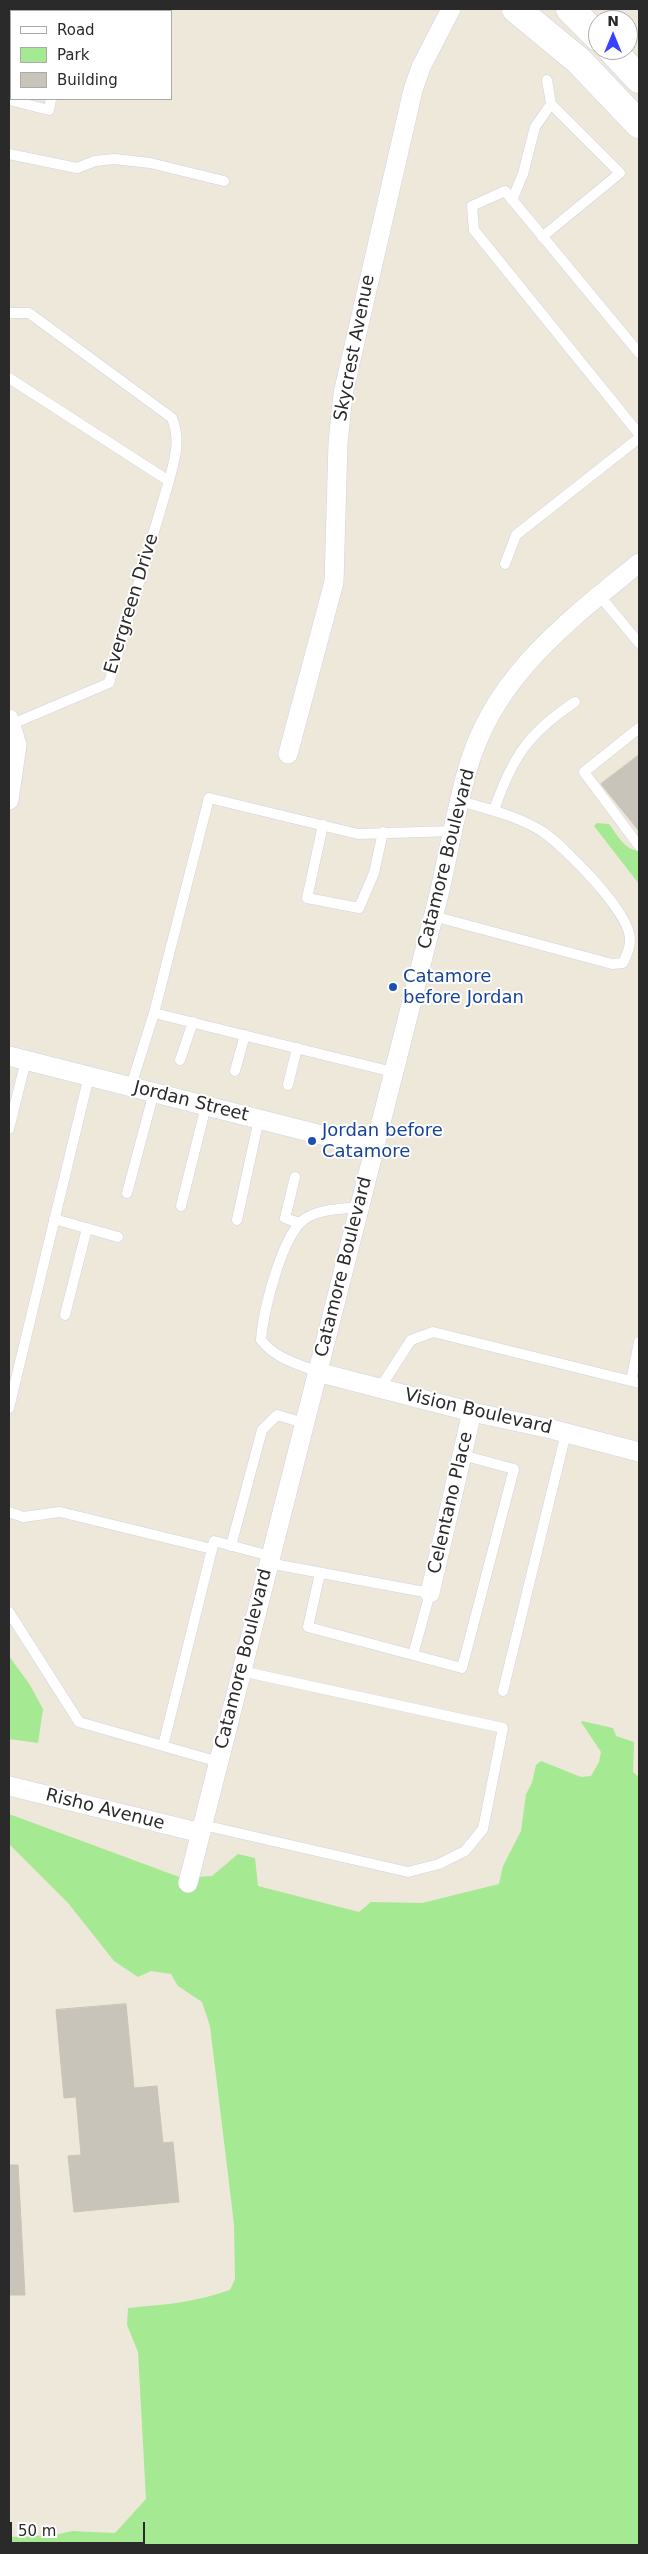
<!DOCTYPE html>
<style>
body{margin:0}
#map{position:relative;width:648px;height:2554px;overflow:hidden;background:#ede8da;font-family:"DejaVu Sans",sans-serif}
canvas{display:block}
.frame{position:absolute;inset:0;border:10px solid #2a2a2a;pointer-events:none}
.legend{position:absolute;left:10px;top:10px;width:162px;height:90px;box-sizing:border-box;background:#fff;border:1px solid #aaa;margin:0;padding:6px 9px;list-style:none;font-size:15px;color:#2a2a2a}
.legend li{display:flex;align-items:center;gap:10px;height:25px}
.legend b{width:25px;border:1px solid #aaa}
.north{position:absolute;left:588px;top:10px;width:50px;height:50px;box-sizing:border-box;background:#fff;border:1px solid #aaa;border-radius:50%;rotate:0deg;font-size:14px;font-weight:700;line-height:20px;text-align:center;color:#2a2a2a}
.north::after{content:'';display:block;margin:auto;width:18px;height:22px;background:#3642ff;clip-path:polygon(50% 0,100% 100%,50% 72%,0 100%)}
.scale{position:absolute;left:10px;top:2522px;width:135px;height:22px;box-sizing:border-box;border:2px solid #2a2a2a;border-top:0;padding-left:6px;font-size:15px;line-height:18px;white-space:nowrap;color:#2a2a2a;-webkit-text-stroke:4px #fff;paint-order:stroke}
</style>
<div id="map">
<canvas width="648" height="2554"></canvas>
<div class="frame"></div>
<ul class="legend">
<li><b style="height:6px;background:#fff"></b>Road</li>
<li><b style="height:14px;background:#a5e992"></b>Park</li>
<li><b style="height:14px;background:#c9c4ba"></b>Building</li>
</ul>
<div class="north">N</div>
<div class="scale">50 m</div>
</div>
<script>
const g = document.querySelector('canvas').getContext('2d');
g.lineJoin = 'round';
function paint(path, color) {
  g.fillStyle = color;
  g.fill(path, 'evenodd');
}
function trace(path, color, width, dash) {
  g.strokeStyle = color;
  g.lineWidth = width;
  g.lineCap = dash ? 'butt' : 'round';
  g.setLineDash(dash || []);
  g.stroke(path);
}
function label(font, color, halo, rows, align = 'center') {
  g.font = font + ' "DejaVu Sans",sans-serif';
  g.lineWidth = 4;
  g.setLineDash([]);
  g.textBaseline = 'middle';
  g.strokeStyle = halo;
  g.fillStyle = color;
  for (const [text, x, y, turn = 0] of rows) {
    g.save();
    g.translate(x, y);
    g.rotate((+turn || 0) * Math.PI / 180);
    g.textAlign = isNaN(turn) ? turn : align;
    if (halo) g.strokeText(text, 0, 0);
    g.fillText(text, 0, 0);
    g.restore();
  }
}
const green = new Path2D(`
 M 597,823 L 609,824 C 617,835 625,850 639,851 L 639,884 L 594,826 Z
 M 9,1656 L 30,1685 L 43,1709 L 38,1743 L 9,1739 Z
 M 582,1721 L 613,1728 L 616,1736 L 634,1742 L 633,1772 L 639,1777 L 639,2545 L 9,2545 L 9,2537 L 55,2535 L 72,2531 L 115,2533 L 146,2499 L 138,2352 L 127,2325 L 128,2308 C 163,2305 196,2302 230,2290 L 235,2279 L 234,2224 L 210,2026 L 202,2002 L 178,1986 L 171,1974 L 151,1971 L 138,1977 L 114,1961 L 68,1903 L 9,1844 L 9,1814 L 182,1878 L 212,1876 L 238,1854 L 255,1858 L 258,1886 L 359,1912 L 371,1902 L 422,1903 L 499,1884 L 503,1866 L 521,1831 L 526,1794 L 532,1783 L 536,1765 L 541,1761 L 581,1777 L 591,1776 L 599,1762 L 601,1752 L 581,1722 Z`);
const building = new Path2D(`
 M 639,755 L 639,831 L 601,784 Z
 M 126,2004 L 134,2088 L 157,2086 L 163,2143 L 173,2142 L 179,2202 L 74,2212 L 68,2156 L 81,2155 L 76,2097 L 64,2098 L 56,2010 Z
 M 9,2165 L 18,2165 L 25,2295 L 9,2295 Z`);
const service = new Path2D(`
 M 24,11 L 24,9
 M 72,11 L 73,9
 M 9,29 L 11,29
 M 9,91 L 11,76
 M 9,100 L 49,110 L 51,99
 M 9,154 L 77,168 L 95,161 L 114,159 L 150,163 L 224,181
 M 512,200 L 523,174 L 535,127 L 551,104
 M 542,237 L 620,173 L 551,104 L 547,80
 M 9,313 L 29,313 L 172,418 C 181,441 175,458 169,481 L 109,683 L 10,725
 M 639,353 L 505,191 L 472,206 L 474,230 L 639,434
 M 9,378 L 169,481
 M 505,564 L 516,535 L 639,438
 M 599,595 L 639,643
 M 639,728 L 584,772 L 639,846
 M 494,810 C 512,758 528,733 575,702
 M 323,825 L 307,898 L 359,908 L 374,873 L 383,832
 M 433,916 L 612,964 L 623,963 C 626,956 630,949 630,941 C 632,914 565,847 543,832 C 518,816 488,809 460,801
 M 154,1013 L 209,798 L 358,834 L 453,831
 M 180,1060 L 193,1022
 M 235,1071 L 245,1035
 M 288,1085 L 297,1048
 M 131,1086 L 154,1013 L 393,1072
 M 9,1129 L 26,1060
 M 295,1177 L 285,1218 L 299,1223
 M 127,1193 L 154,1092
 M 181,1206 L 206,1106
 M 54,1219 L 118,1237
 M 237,1220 L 259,1119
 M 65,1315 L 87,1228
 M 639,1342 L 631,1381 L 639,1383
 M 317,1372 C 296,1363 276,1359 261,1340 C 263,1312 282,1233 306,1218 C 320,1209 342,1209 359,1207
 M 380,1388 L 411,1340 L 433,1332 L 631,1381
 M 9,1408 L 89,1076
 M 9,1512 L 23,1517 L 60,1512 L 212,1549
 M 231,1546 L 262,1430 L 277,1415 L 304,1423
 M 268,1563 L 430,1593 L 413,1655
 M 320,1573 L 308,1627 L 462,1668 L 514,1469 L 462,1455
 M 9,1612 L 79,1722 L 219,1762
 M 503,1691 L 566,1433
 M 163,1746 L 214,1541 L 270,1556
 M 203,1825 L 408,1872 L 439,1864 L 465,1851 L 483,1829 L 503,1728 L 241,1671`);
const minor = new Path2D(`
 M 9,719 L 17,745 L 9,800
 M 288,754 L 334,582 L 338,443 L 343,394 L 413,90 L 421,67 L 451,9
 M 9,1056 L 373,1148
 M 317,1372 L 472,1412 L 551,1429 L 639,1452
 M 430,1593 L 472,1412
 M 9,1786 L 201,1833
 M 188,1883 L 440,890 C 449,850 456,810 467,771 C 493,676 567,622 639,563`);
const secondary = new Path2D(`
 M 516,9 L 579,61 L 639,124
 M 570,9 L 598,37
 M 612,50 L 639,79`);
const markers = [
 [393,987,5,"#1a4fb4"],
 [312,1141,5,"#1a4fb4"]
];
const streetNames = [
 ["Skycrest Avenue",355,348,-79],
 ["Evergreen Drive",132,604,-73],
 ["Catamore Boulevard",447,859,-76],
 ["Jordan Street",191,1102,14],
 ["Catamore Boulevard",344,1267,-76],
 ["Vision Boulevard",478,1412,13],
 ["Celentano Place",451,1503,-77],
 ["Catamore Boulevard",244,1659,-76],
 ["Risho Avenue",105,1810,14]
];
const transitNames = [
 ["Catamore",403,977],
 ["before Jordan",403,998],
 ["Jordan before",322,1131],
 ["Catamore",322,1152]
];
paint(green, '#a5e992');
paint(building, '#c9c4ba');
trace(building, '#c9c4b4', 1);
trace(service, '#d0d1e4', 11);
trace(minor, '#d0d1e4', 20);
trace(secondary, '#d0d1e4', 29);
trace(service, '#fff', 10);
trace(minor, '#fff', 19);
trace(secondary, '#fff', 28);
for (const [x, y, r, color] of markers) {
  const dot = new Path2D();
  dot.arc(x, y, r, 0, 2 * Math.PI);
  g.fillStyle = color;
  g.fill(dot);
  trace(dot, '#fff', 2);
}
label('18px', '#2a2a2a', '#fff', streetNames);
label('18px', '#164399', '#fff', transitNames, 'left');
</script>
